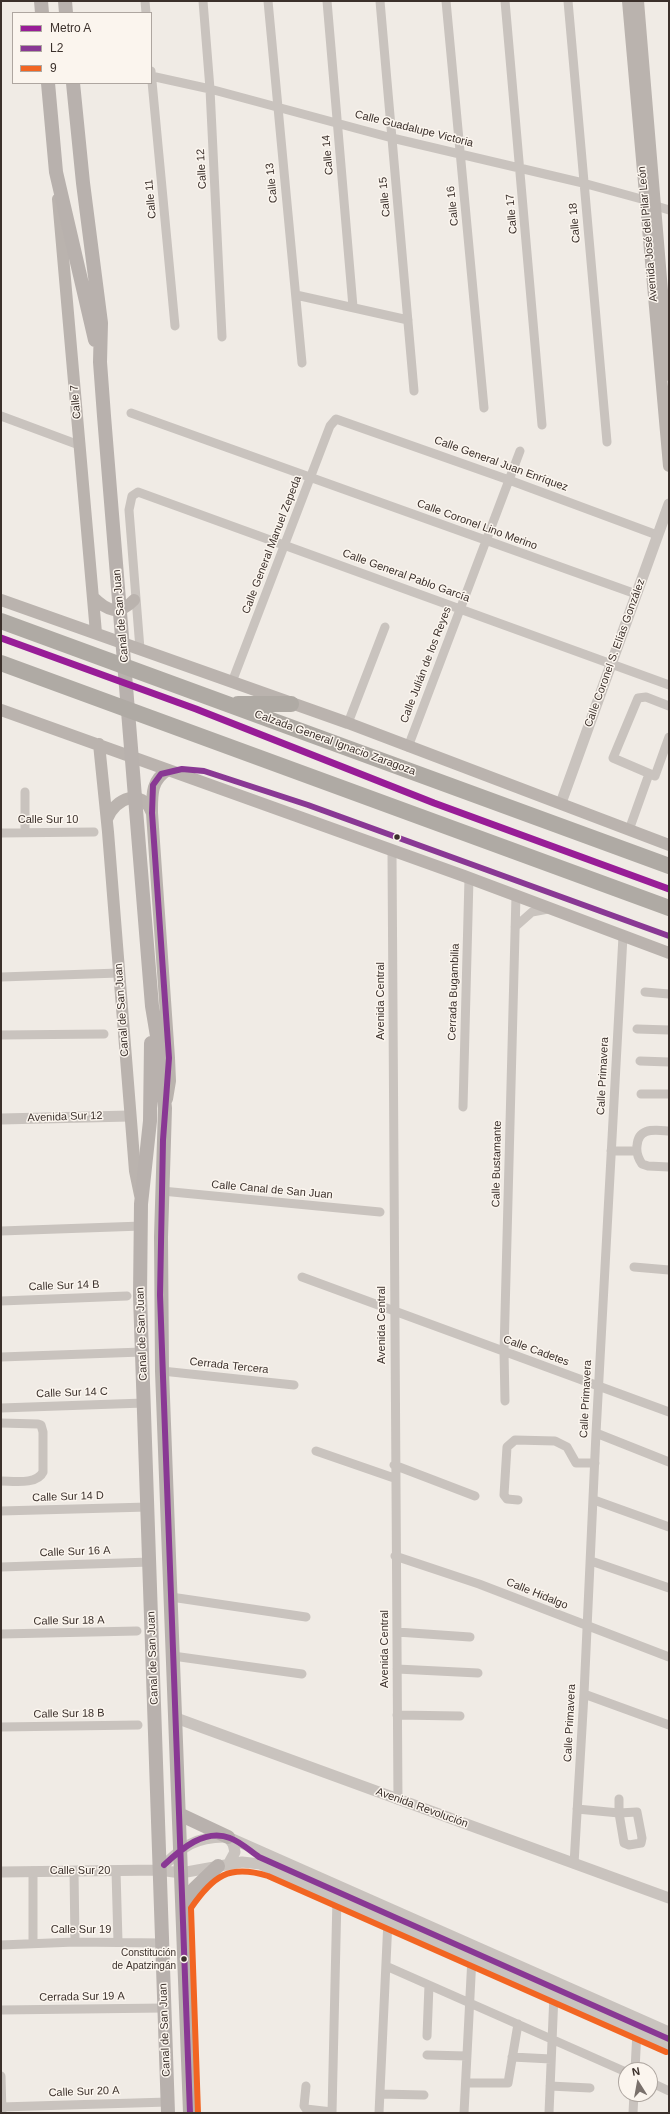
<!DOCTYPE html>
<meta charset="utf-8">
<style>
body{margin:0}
#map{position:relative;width:670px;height:2114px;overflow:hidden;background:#f0ebe5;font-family:Arial,sans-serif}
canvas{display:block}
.frame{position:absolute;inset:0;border:2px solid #3b302b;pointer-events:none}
.legend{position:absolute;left:12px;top:12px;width:140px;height:72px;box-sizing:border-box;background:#fbf5ee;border:1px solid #aea6a0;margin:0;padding:5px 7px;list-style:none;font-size:12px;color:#3b302b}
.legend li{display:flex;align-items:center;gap:8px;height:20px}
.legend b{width:20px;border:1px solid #aea6a0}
.north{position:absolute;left:618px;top:2062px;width:40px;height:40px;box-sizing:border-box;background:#fbf5ee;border:1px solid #aea6a0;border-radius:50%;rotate:349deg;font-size:11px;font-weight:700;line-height:16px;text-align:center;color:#3b302b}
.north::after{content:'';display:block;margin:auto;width:14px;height:18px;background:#7a716c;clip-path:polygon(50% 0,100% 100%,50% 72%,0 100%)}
</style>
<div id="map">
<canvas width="670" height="2114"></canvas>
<div class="frame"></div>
<ul class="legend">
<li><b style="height:5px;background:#981d97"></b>Metro A</li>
<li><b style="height:5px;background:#893894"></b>L2</li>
<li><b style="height:5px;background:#f26522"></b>9</li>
</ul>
<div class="north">N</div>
</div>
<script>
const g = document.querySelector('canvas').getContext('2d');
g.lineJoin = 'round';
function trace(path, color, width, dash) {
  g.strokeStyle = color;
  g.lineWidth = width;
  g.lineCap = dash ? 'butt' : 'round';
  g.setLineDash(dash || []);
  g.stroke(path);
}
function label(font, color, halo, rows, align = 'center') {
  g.font = font + ' Arial,sans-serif';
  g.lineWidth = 3;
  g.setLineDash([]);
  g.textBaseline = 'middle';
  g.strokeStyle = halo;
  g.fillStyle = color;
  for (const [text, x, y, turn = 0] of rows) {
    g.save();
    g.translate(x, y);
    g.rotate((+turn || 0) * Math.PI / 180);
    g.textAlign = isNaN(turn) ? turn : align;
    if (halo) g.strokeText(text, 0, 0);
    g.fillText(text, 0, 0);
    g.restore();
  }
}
const minor = new Path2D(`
 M 145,1 L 146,13
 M 203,1 L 210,89 L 222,337
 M 268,1 L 302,363
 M 327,1 L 353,307
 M 380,1 L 414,391
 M 446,1 L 484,408
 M 505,1 L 542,425
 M 568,1 L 607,442
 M 151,71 L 175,326
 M 151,76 L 210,89 L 392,138 L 583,183 L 645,200 L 656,206 L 669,210
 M 296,295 L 408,320
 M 131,413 L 636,594
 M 1,416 L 79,445
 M 140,649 L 129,510 L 132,496 L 138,492 L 669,685
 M 232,682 L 330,426 L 336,419 L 509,480 L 657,535
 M 669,706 L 646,697 L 638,698 L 613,758 L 655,776 L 669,737
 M 348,723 L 385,627
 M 408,747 L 520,451
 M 25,792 L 25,832
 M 629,830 L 649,774
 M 1,833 L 94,832
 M 392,851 C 393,1167 393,1483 398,1800
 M 515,927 L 532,912 L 548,909
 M 1,977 L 119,973
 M 645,992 L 669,994
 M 637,1029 L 669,1030
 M 1,1035 L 104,1034
 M 640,1061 L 669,1062
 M 641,1094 L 669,1094
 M 463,1107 L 469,878
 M 669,1131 C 654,1130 638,1127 637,1146 C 636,1153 638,1158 642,1164 L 648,1166 L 669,1167
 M 611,1151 L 636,1151
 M 162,1191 L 380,1212
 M 1,1231 L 142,1226
 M 634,1267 L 669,1270
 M 302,1277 L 669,1412
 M 1,1301 L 127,1296
 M 1,1357 L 142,1352
 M 162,1371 L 294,1385
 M 505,1401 L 504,1352 L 516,895
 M 1,1408 L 144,1403
 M 1,1423 L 38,1424 L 41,1425 L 43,1432 L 43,1472 C 37,1485 13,1481 1,1481
 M 596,1433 L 669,1462
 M 316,1451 L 394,1478
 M 394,1465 L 475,1496
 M 518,1500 L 507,1499 L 504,1495 L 507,1447 L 515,1440 L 555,1441 L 567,1447 L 576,1463 L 595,1463
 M 594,1500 L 669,1527
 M 1,1511 L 148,1507
 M 395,1556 L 479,1584 L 669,1657
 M 591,1561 L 669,1588
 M 1,1567 L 150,1562
 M 171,1597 L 306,1617
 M 397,1632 L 470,1637
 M 1,1634 L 137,1631
 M 173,1656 L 302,1674
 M 397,1669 L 478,1673
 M 584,1694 L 669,1725
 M 397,1715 L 460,1716
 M 1,1727 L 138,1725
 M 577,1809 L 619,1813 L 637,1812 L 642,1838 L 641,1843 L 629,1845 L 624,1843 L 619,1813 L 619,1799
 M 574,1864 L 584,1694 L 596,1433 L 623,936
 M 33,1871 L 33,1943
 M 74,1871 L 75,1942
 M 116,1871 L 118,1942
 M 1,1945 L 75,1942 L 162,1943
 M 386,1966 L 626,2072
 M 1,2010 L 164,2008
 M 427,2036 L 429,1985
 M 427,2055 L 467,2056
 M 512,2057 L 551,2059
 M 635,2070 L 637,2031
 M 1,2076 L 2,2113
 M 650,2082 L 669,2091
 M 466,2083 L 508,2083 L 518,2024
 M 306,2086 L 304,2106 L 306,2109 L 332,2112
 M 550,2086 L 590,2088
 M 380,2094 L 424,2095
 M 1,2107 L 168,2102
 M 332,2113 L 337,1897
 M 379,2113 L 388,1920
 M 464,2113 L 472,1957
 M 549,2113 L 554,1994
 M 633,2113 L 634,2094`);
const tertiary = new Path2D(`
 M 561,803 L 669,504
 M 1,1119 L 130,1116
 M 176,1718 L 669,1898
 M 228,1837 L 233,1844 L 235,1852 L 229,1863
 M 159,1870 C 183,1847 194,1836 228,1837 L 669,2032
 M 1,1872 L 159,1870 L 181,1873 L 242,1862 L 260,1864 L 669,2045`);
const secondary = new Path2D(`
 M 628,1 L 669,466
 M 638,1 L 669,375
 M 58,199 L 96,633
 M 93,597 C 107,611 119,616 134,600
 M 1,600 L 348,723 L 669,845
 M 1,710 L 464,876 L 669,953
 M 99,744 L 108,832 L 135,1171 L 140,1195
 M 107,819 C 115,798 142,787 152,813
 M 167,1099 L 170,1081 L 169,1058 L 152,813 C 152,795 151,780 168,770`);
const primary = new Path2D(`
 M 41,1 L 42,13
 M 65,1 L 66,13
 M 48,83 L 56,172 L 95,340
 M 73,83 L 83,183 L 101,323 L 100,362 L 104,416 L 152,1006 L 158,1042 L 165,1108 L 161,1237 L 162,1371 L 190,2113
 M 151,1043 L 150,1121 L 141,1204 L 140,1296 L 168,2113
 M 179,1814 L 228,1837
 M 183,1906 L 195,1888 L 218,1866`);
const motorway = new Path2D(`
 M 1,621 L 669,866
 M 1,663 L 669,908
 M 238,704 L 291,704`);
const bus1 = new Path2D(`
 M 164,1865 C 181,1849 205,1828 230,1838 C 241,1842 250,1851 259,1857 L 669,2039
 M 190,2113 L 160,1295 L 163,1140 L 169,1058 L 152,813 L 153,785 L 161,774 L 182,769 L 204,771 L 308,805 L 669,936`);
const bus2 = new Path2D(`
 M 198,2113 L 191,1908 C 213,1876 229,1864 268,1876 L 666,2052`);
const metro1 = new Path2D(`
 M 1,638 L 196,709 L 434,803 L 669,889`);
const markers = [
 [397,837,3.5,"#3b302b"],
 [184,1959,3.5,"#3b302b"]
];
const busNames = [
 ["Constitución",176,1953],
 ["de Apatzingán",176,1966]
];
const streetNames = [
 ["Calle Guadalupe Victoria",414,129,14],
 ["Calle 14",328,155,-95],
 ["Calle 12",202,169,-93],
 ["Calle 13",272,183,-96],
 ["Calle 15",385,197,-95],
 ["Calle 11",151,199,-95],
 ["Calle 16",453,206,-96],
 ["Calle 17",512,214,-95],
 ["Calle 18",575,223,-95],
 ["Avenida José del Pilar León",648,234,-95],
 ["Calle 7",76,402,-95],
 ["Calle General Juan Enríquez",501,464,20],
 ["Calle Coronel Lino Merino",477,525,20],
 ["Calle General Manuel Zepeda",272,545,-69],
 ["Calle General Pablo García",406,576,20],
 ["Canal de San Juan",121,616,-95],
 ["Calle Coronel S. Elías González",615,653,-70],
 ["Calle Julián de los Reyes",426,665,-69],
 ["Calzada General Ignacio Zaragoza",335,743,20],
 ["Calle Sur 10",48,820],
 ["Cerrada Bugambilia",454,992,-88],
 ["Avenida Central",381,1001,-90],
 ["Canal de San Juan",122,1010,-94],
 ["Calle Primavera",603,1076,-87],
 ["Avenida Sur 12",65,1117,-2],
 ["Calle Bustamante",497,1164,-89],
 ["Calle Canal de San Juan",272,1190,5],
 ["Calle Sur 14 B",64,1286,-2],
 ["Avenida Central",382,1325,-90],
 ["Canal de San Juan",142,1334,-92],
 ["Calle Cadetes",536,1351,20],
 ["Cerrada Tercera",229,1366,6],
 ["Calle Sur 14 C",72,1393,-2],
 ["Calle Primavera",586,1399,-87],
 ["Calle Sur 14 D",68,1497,-2],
 ["Calle Sur 16 A",75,1552,-2],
 ["Calle Hidalgo",537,1594,22],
 ["Calle Sur 18 A",69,1621,-1],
 ["Avenida Central",385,1649,-90],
 ["Canal de San Juan",153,1658,-92],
 ["Calle Sur 18 B",69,1714,-1],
 ["Calle Primavera",570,1723,-87],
 ["Avenida Revolución",422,1808,20],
 ["Calle Sur 20",80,1871],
 ["Calle Sur 19",81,1930],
 ["Cerrada Sur 19 A",82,1997,-1],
 ["Canal de San Juan",165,2030,-92],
 ["Calle Sur 20 A",84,2092,-2]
];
trace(minor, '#c9c3be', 9);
trace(tertiary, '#c9c3be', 11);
trace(secondary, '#bab3ae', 12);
trace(primary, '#b8b1ad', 14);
trace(motorway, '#afaaa4', 16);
trace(bus1, '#893894', 6);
trace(bus2, '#f26522', 6);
trace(metro1, '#981d97', 7);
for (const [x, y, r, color] of markers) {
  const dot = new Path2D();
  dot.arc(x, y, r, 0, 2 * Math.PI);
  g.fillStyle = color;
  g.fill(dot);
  trace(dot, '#fbf5ee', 1.5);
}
label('10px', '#3b302b', '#fbf5ee', busNames, 'right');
label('11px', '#3b302b', '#fbf5ee', streetNames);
</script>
